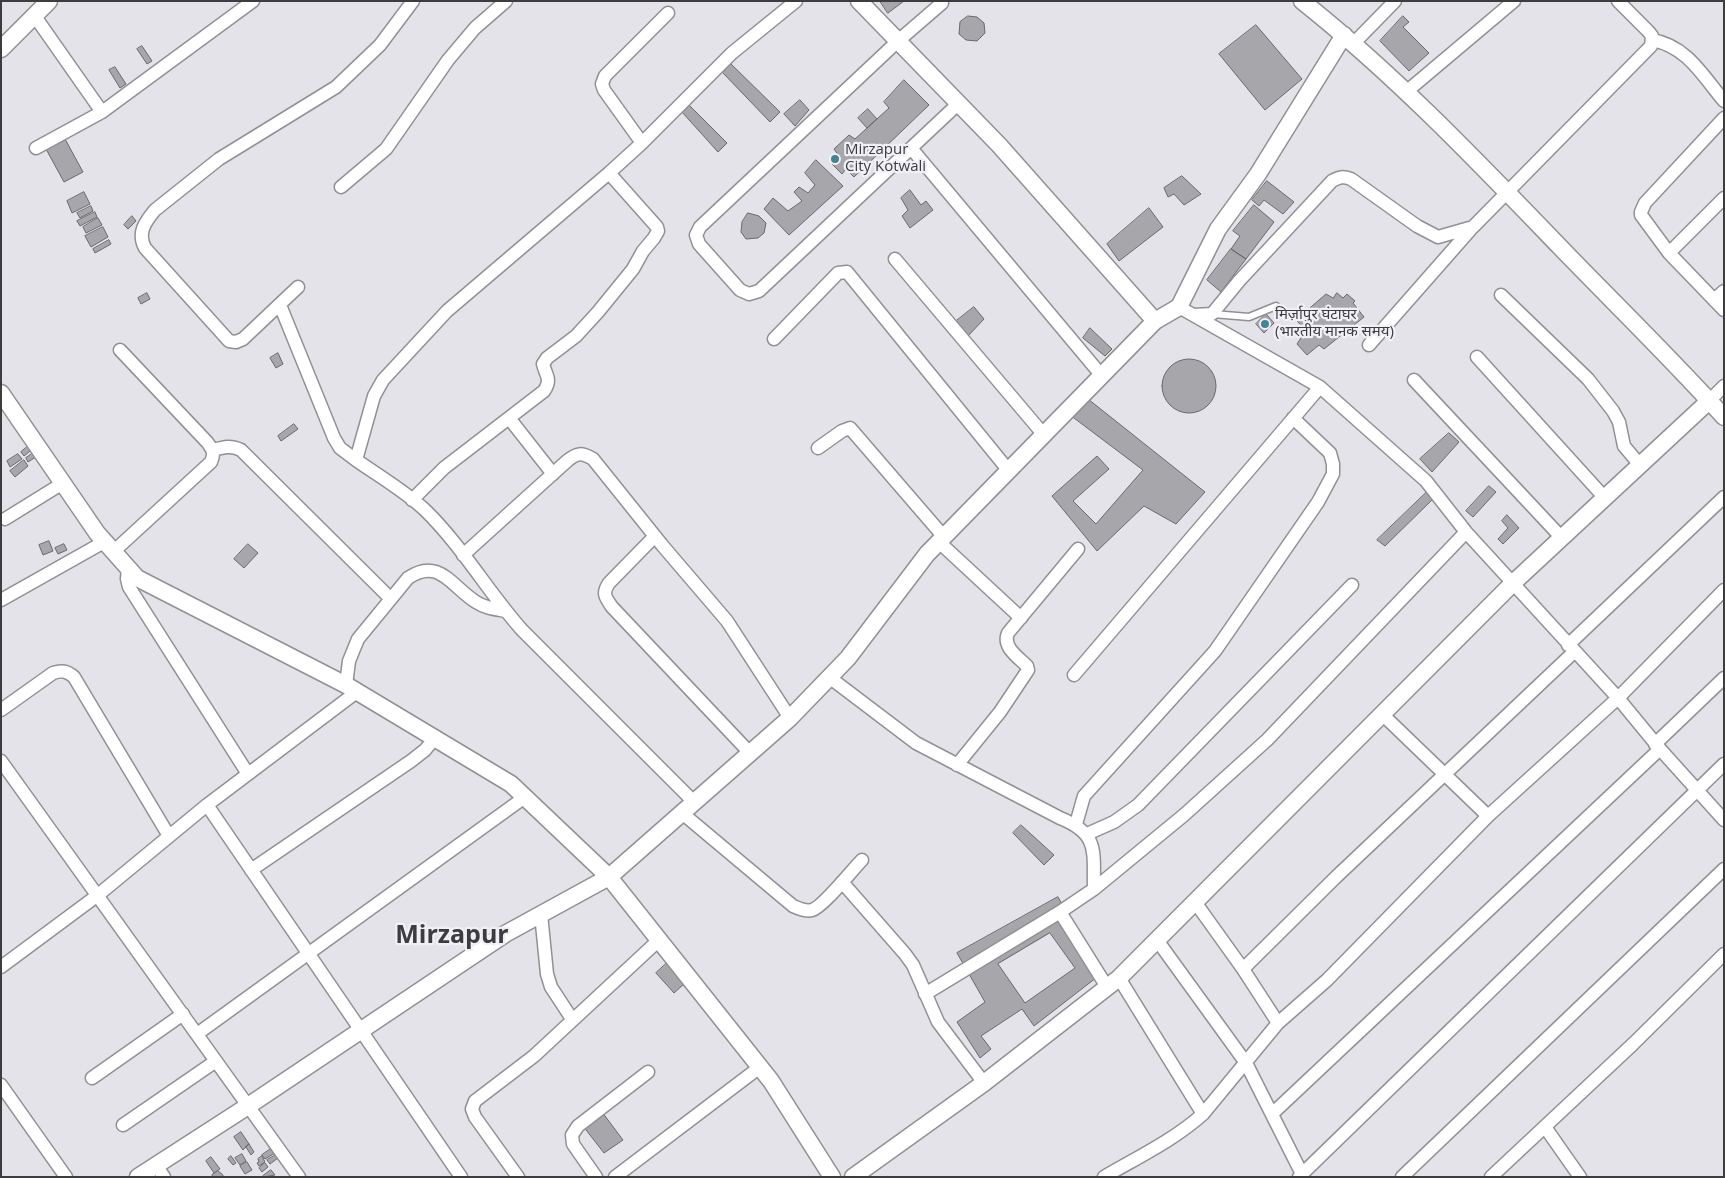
<!DOCTYPE html>
<meta charset="utf-8">
<style>
body{margin:0}
#map{position:relative;width:1725px;height:1178px;overflow:hidden;background:#e4e3e9;font-family:"Open Sans",sans-serif}
canvas{display:block}
.frame{position:absolute;inset:0;border:2px solid #3d3c3f;pointer-events:none}
</style>
<div id="map">
<canvas width="1725" height="1178"></canvas>
<div class="frame"></div>
</div>
<script>
const g = document.querySelector('canvas').getContext('2d');
g.lineJoin = 'round';
function paint(path, color) {
  g.fillStyle = color;
  g.fill(path, 'evenodd');
}
function trace(path, color, width, dash) {
  g.strokeStyle = color;
  g.lineWidth = width;
  g.lineCap = dash ? 'butt' : 'round';
  g.setLineDash(dash || []);
  g.stroke(path);
}
function label(font, color, halo, rows, align = 'center') {
  g.font = font + ' "Open Sans","Noto Sans Devanagari",sans-serif';
  g.lineWidth = 4.5;
  g.setLineDash([]);
  g.textBaseline = 'middle';
  g.strokeStyle = halo;
  g.fillStyle = color;
  for (const [text, x, y, turn = 0] of rows) {
    g.save();
    g.translate(x, y);
    g.rotate((+turn || 0) * Math.PI / 180);
    g.textAlign = isNaN(turn) ? turn : align;
    if (halo) g.strokeText(text, 0, 0);
    g.fillText(text, 0, 0);
    g.restore();
  }
}
const building = new Path2D(`
 M 880,1 L 904,1 L 888,13 Z
 M 968,16 L 977,17 L 984,23 L 985,33 L 977,41 L 966,40 L 959,34 L 960,22 Z
 M 1403,16 L 1409,22 L 1403,27 L 1429,53 L 1409,71 L 1380,41 Z
 M 1256,25 L 1302,79 L 1265,110 L 1219,54 Z
 M 142,46 L 152,61 L 147,64 L 137,49 Z
 M 731,64 L 780,112 L 770,122 L 723,73 Z
 M 115,67 L 126,84 L 120,88 L 109,70 Z
 M 904,80 L 929,105 L 854,177 L 846,169 L 842,174 L 832,164 L 839,156 L 834,149 L 849,135 L 855,139 L 889,108 L 884,102 Z
 M 800,100 L 809,110 L 795,126 L 784,114 Z
 M 688,104 L 727,143 L 718,152 L 681,111 Z
 M 868,109 L 877,119 L 867,128 L 858,118 Z
 M 65,139 L 83,172 L 64,182 L 46,149 Z
 M 816,160 L 843,186 L 789,235 L 764,209 L 773,198 L 788,211 L 802,201 L 794,192 L 799,187 L 808,193 L 815,185 L 805,173 Z
 M 1182,176 L 1201,194 L 1184,205 L 1174,194 L 1168,197 L 1164,188 Z
 M 1267,181 L 1294,202 L 1283,214 L 1264,200 L 1259,206 L 1252,200 Z
 M 910,190 L 921,205 L 926,201 L 933,210 L 910,228 L 902,216 L 908,210 L 901,198 Z
 M 84,192 L 90,204 L 72,213 L 67,201 Z
 M 1254,205 L 1274,222 L 1246,259 L 1231,249 L 1240,236 L 1233,231 Z
 M 91,206 L 93,211 L 80,218 L 77,213 Z
 M 1149,208 L 1163,227 L 1119,261 L 1107,244 Z
 M 95,212 L 97,217 L 80,226 L 77,221 Z
 M 748,213 L 759,216 L 766,223 L 764,233 L 758,238 L 746,239 L 741,232 L 742,222 Z
 M 132,216 L 136,221 L 128,229 L 124,225 Z
 M 98,218 L 102,225 L 86,233 L 83,227 Z
 M 103,227 L 108,237 L 91,247 L 85,236 Z
 M 109,240 L 111,244 L 95,253 L 93,249 Z
 M 1231,249 L 1246,259 L 1221,292 L 1207,280 Z
 M 147,293 L 150,299 L 141,304 L 138,298 Z
 M 1337,293 L 1343,298 L 1347,294 L 1355,301 L 1353,303 L 1364,317 L 1324,349 L 1319,345 L 1307,355 L 1297,344 L 1306,330 L 1296,320 L 1326,294 L 1333,298 Z
 M 974,307 L 984,319 L 967,337 L 955,322 Z
 M 1266,314 L 1274,323 L 1264,333 L 1256,324 Z
 M 1090,328 L 1112,349 L 1105,356 L 1083,338 Z
 M 278,353 L 283,364 L 276,368 L 270,358 Z
 M1162 386a27 27 0 1 1 54 0a27 27 0 1 1-54 0Z
 M 1088,399 L 1205,492 L 1176,524 L 1144,506 L 1097,551 L 1052,496 L 1097,456 L 1109,469 L 1073,501 L 1096,524 L 1143,470 L 1070,415 Z
 M 294,424 L 298,429 L 281,441 L 278,436 Z
 M 1449,433 L 1459,442 L 1432,472 L 1420,459 Z
 M 31,444 L 34,448 L 24,456 L 21,452 Z
 M 36,451 L 39,455 L 28,462 L 26,458 Z
 M 18,454 L 22,459 L 10,467 L 7,461 Z
 M 24,460 L 28,466 L 15,477 L 10,471 Z
 M 1489,486 L 1496,492 L 1473,517 L 1466,511 Z
 M 1428,491 L 1435,497 L 1385,546 L 1377,540 Z
 M 1507,515 L 1519,528 L 1503,544 L 1498,539 L 1508,528 L 1502,521 Z
 M 49,541 L 53,551 L 43,555 L 39,545 Z
 M 64,544 L 67,550 L 58,554 L 55,548 Z
 M 248,544 L 258,553 L 244,568 L 234,559 Z
 M 1021,825 L 1054,855 L 1044,865 L 1013,833 Z
 M 1058,897 L 1101,974 L 1034,1026 L 1022,1009 L 981,1036 L 991,1049 L 980,1058 L 957,1022 L 985,1002 L 957,953 ZM 1050,933 L 1075,968 L 1025,1003 L 998,964 Z
 M 667,963 L 685,983 L 674,993 L 656,973 Z
 M 602,1112 L 623,1140 L 604,1153 L 583,1126 Z
 M 241,1132 L 249,1144 L 243,1150 L 234,1137 Z
 M 249,1144 L 254,1152 L 251,1155 L 246,1147 Z
 M 272,1148 L 275,1153 L 265,1159 L 262,1155 Z
 M 242,1154 L 246,1161 L 240,1165 L 235,1158 Z
 M 276,1155 L 278,1158 L 270,1164 L 267,1160 Z
 M 231,1156 L 236,1163 L 233,1165 L 228,1159 Z
 M 262,1156 L 265,1162 L 259,1166 L 257,1163 L 259,1162 L 258,1159 Z
 M 211,1157 L 220,1169 L 214,1173 L 206,1161 Z
 M 247,1162 L 252,1170 L 245,1174 L 240,1166 Z
 M 265,1163 L 268,1167 L 262,1172 L 259,1168 Z
 M 271,1170 L 275,1175 L 264,1177 L 263,1176 Z
 M 218,1171 L 222,1174 L 224,1177 L 213,1177 L 212,1175 Z`);
const lane = new Path2D(`
 M 1213,314 L 1249,317 L 1276,306`);
const street = new Path2D(`
 M 942,3 L 898,41 L 700,227 L 696,235 L 699,244 L 740,290 L 749,294 L 759,291 L 959,103
 M 34,15 L 102,112 L 253,1
 M 1652,40 C 1687,46 1703,76 1724,101
 M 1354,43 L 1395,1
 M 1406,92 L 1514,1
 M 1724,118 L 1645,203 L 1641,212 L 1641,215 L 1669,253 L 1724,310
 M 642,143 L 604,90 L 602,84 L 605,76 L 668,13
 M 36,148 L 102,112
 M 911,148 L 1102,376
 M 341,187 L 386,149 L 448,60 L 475,28 L 506,1
 M 1669,253 L 1724,198
 M 895,259 L 1044,435
 M 298,287 L 243,339 L 236,342 L 229,341 L 145,248 C 137,233 145,222 155,210 L 219,159 L 336,87 L 380,45 L 413,1
 M 1501,295 L 1588,379 L 1613,411 L 1619,422 L 1624,446 L 1640,465
 M 1714,300 L 1724,291
 M 280,305 L 334,438 L 340,448 L 356,460
 M 1179,307 L 1320,387 L 1426,481 L 1466,532 L 1618,698 L 1660,749 L 1724,820
 M 1194,315 L 1212,314 L 1239,281 L 1332,181 C 1339,177 1343,176 1351,179 L 1417,226 L 1438,237 L 1473,227 L 1651,46 L 1652,36 L 1648,31 L 1618,1
 M 774,339 L 838,273 L 847,272 L 1009,471
 M 1369,345 L 1471,229
 M 1477,357 L 1604,497
 M 1414,380 L 1561,537
 M 1709,401 L 1724,386
 M 509,418 L 553,474
 M 818,448 L 842,431 L 850,428 L 944,537
 M 213,450 C 224,447 231,445 241,450 L 391,599
 M 412,500 L 444,468 L 544,391 C 552,379 546,376 543,364 L 547,358 L 576,336 L 598,312 L 633,269 L 643,251 L 654,238 L 658,231 L 657,227 L 609,173
 M 5,519 L 63,483
 M 655,536 L 609,583 C 602,593 605,597 612,607 L 750,753
 M 939,542 L 1021,618
 M 113,552 L 211,462 C 215,453 213,450 207,442 L 120,350
 M 463,555 L 567,461 C 577,453 581,452 593,459 L 662,545 L 727,621 L 790,718
 M 128,568 L 127,579 L 129,587 L 248,774
 M 1,600 L 104,542
 M 1568,645 L 1724,497
 M 1074,675 L 1320,387
 M 829,677 L 916,743 L 1060,818 C 1100,834 1093,852 1094,889
 M 346,685 L 349,661 L 358,639 L 408,578 C 439,557 451,586 476,602 C 485,608 495,609 506,611
 M 1,710 L 53,673 C 62,670 67,671 74,677 L 169,836
 M 1382,714 L 1488,816
 M 1655,744 L 1724,678
 M 1,761 L 299,1177
 M 957,765 L 1000,712 L 1028,670 L 1027,666 C 1018,657 1002,647 1008,633 L 1078,549
 M 694,802 L 522,630 C 488,592 462,546 425,510 C 405,491 379,476 356,460 L 374,396 L 383,380 L 447,311 L 609,173 L 642,143 L 732,53 L 796,1
 M 207,805 L 461,1177
 M 682,813 L 793,906 C 798,908 805,912 812,910 C 823,907 852,870 862,860
 M 1076,824 L 1084,796 L 1215,651 L 1318,502 L 1333,474 L 1333,464 L 1330,453 L 1293,418
 M 1087,834 L 1114,822 L 1138,805 L 1352,585
 M 251,870 L 411,761 L 425,750 L 435,738
 M 842,882 L 905,954 L 913,965 L 938,1022 L 984,1083
 M 1195,902 L 1243,969 L 1278,1023
 M 1060,912 L 1107,987
 M 541,914 L 547,974 L 551,987 L 572,1019
 M 1157,940 L 1246,1063 L 1302,1174
 M 1,967 L 98,895 L 207,805 L 358,691
 M 1243,969 L 1336,877 L 1574,652
 M 1119,978 L 1203,1114
 M 925,994 L 1060,912 L 1094,889 L 1184,815 L 1267,740 L 1466,532
 M 197,1034 L 525,797
 M 92,1078 L 183,1014
 M 1,1085 L 66,1177
 M 1272,1114 L 1660,749
 M 123,1125 L 216,1061
 M 1545,1127 L 1580,1177
 M 156,1165 L 164,1177
 M 518,1177 L 475,1117 L 472,1109 L 475,1101 L 534,1056 L 659,940
 M 596,1177 L 573,1144 L 572,1135 L 578,1126 L 648,1072
 M 615,1177 L 760,1067
 M 1104,1177 C 1138,1157 1174,1140 1203,1114 L 1278,1023 L 1327,980 L 1488,816 L 1618,698 L 1724,590
 M 1299,1177 L 1724,764
 M 1402,1177 L 1724,869
 M 1491,1177 L 1633,1044 L 1724,954`);
const secondary = new Path2D(`
 M 859,1 L 999,145 L 1155,321
 M 1302,1 C 1395,75 1477,161 1559,246 C 1614,303 1671,358 1724,417
 M 1,49 L 49,1
 M 1,393 L 97,533 L 137,578 L 346,685 L 511,784 L 609,877 L 771,1081 L 832,1177
 M 138,1177 L 248,1106 L 505,934 L 609,877 L 790,718 L 848,658 L 927,554 L 1155,321 L 1179,307 L 1218,229 L 1258,174 L 1344,35
 M 853,1177 L 984,1083 L 1119,978 L 1513,583 L 1709,401`);
const markers = [
 [835,159,5,"#428496"],
 [1265,324,5,"#428496"]
];
const poiNames = [
 ["Mirzapur",845,150],
 ["City Kotwali",845,167],
 ["मिर्ज़ापुर घंटाघर",1275,315],
 ["(भारतीय मानक समय)",1275,332]
];
const townNames = [
 ["Mirzapur",452,936]
];
paint(building, '#a7a6ab');
trace(building, '#69686d', 1);
trace(lane, '#919095', 9);
trace(street, '#919095', 15);
trace(secondary, '#919095', 19);
trace(lane, '#fff', 6);
trace(street, '#fff', 12);
trace(secondary, '#fff', 16);
for (const [x, y, r, color] of markers) {
  const dot = new Path2D();
  dot.arc(x, y, r, 0, 2 * Math.PI);
  g.fillStyle = color;
  g.fill(dot);
  trace(dot, '#f1f0f6', 2);
}
label('15px', '#3d3c3f', '#f1f0f6', poiNames, 'left');
label('bold 25px', '#3d3c3f', '#f1f0f6', townNames);
</script>
